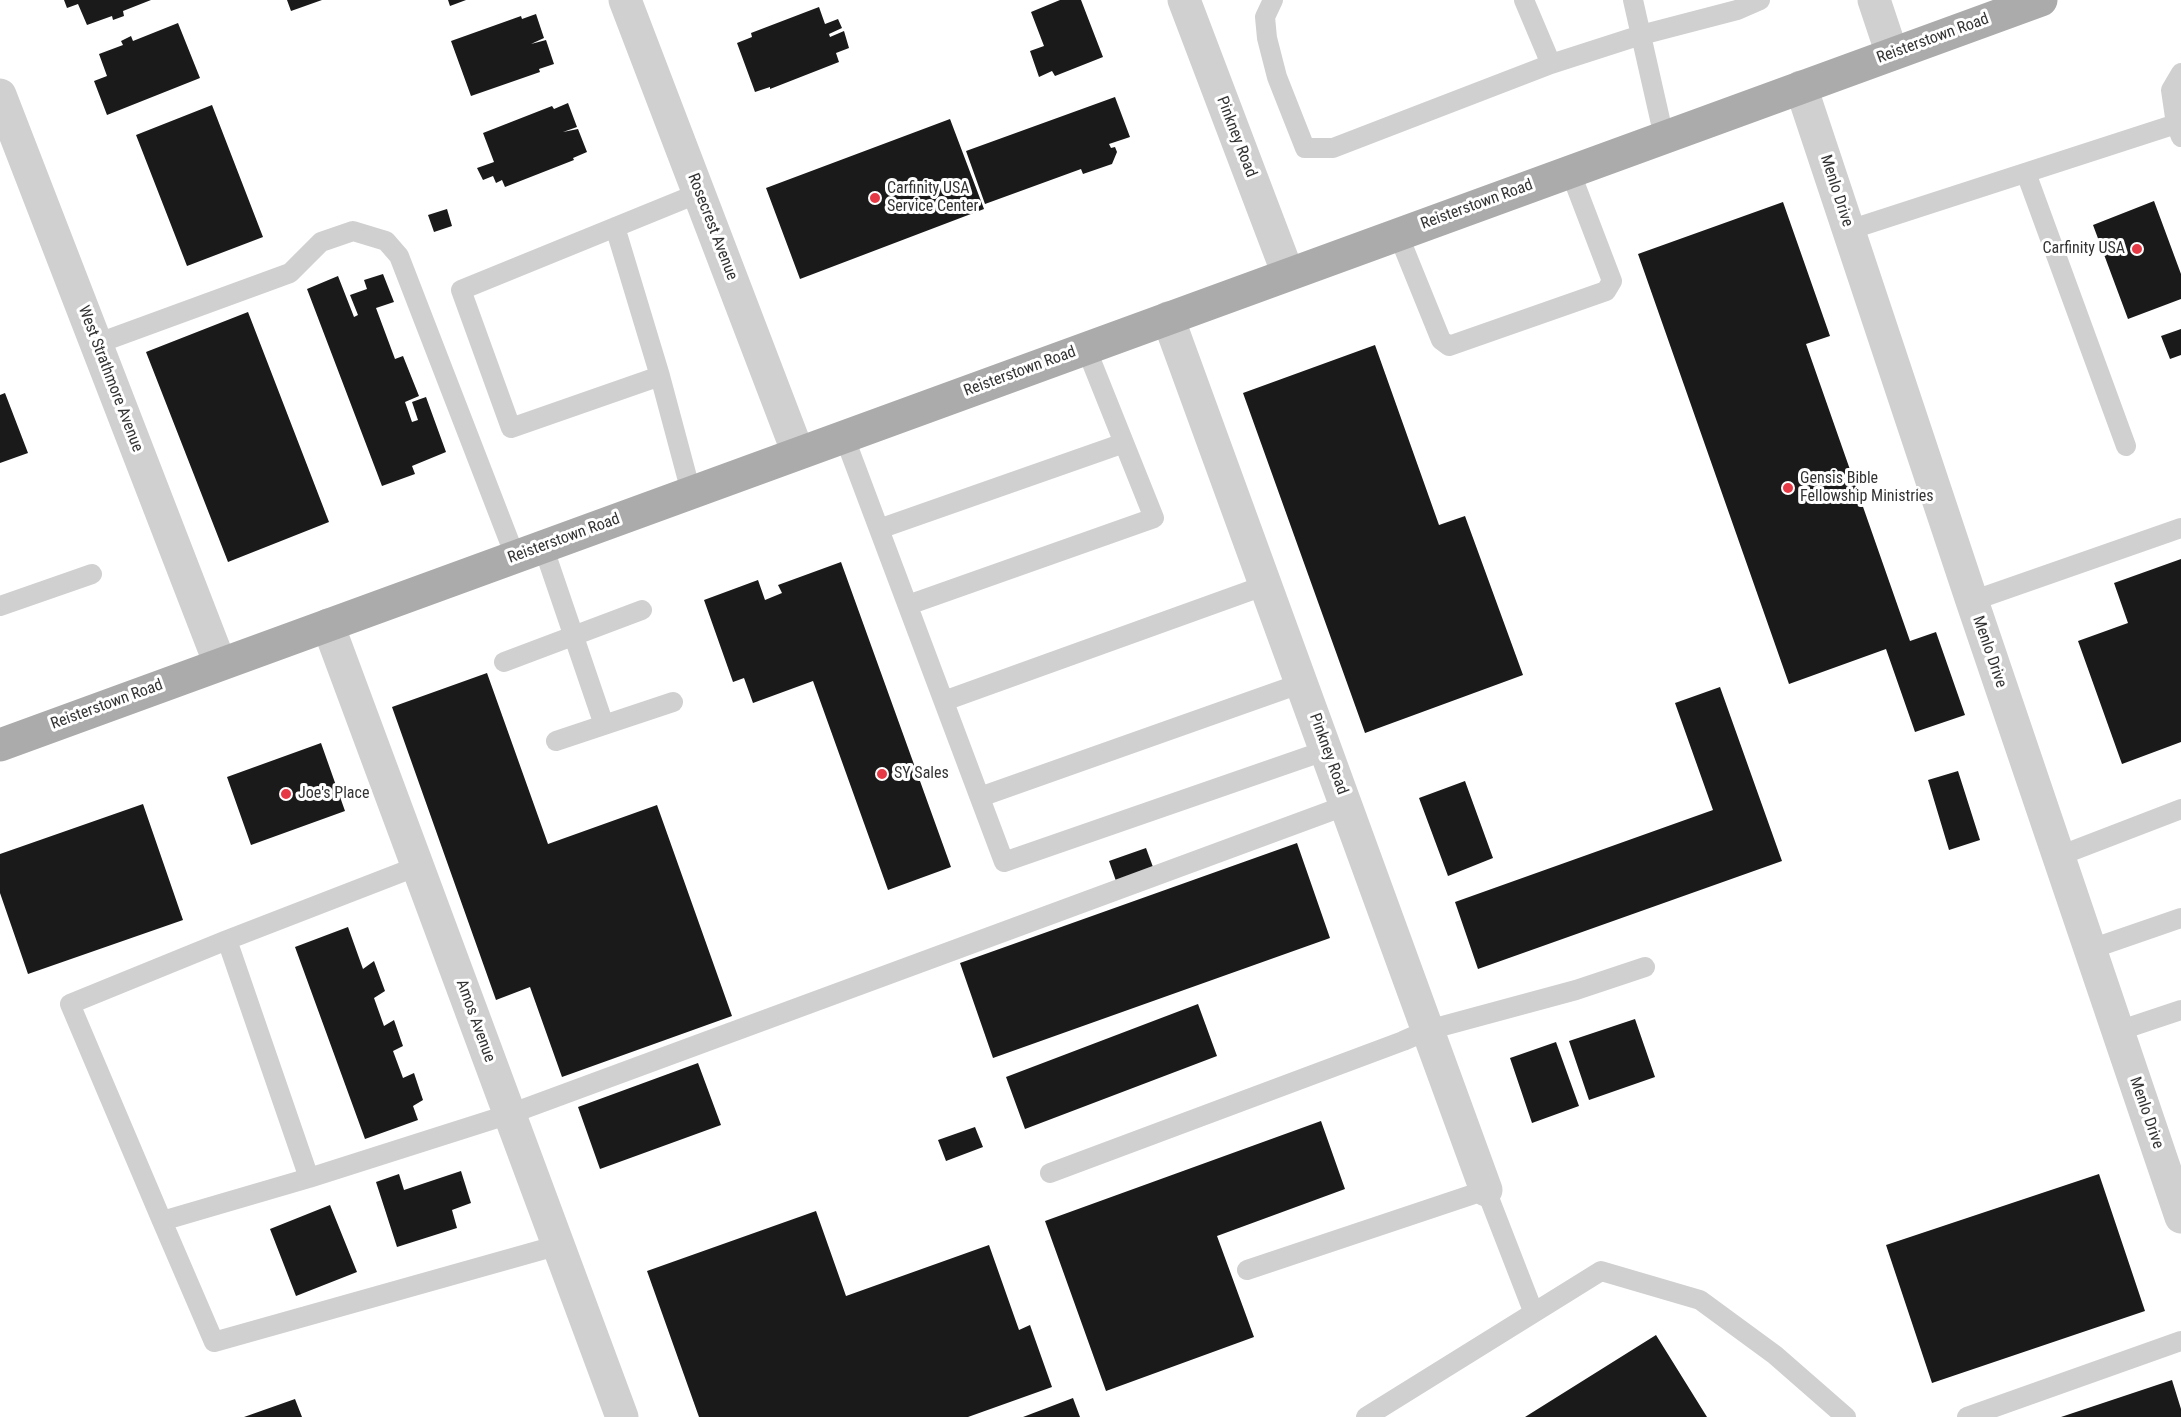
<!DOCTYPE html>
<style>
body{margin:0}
canvas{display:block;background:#fff}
</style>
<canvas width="2181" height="1417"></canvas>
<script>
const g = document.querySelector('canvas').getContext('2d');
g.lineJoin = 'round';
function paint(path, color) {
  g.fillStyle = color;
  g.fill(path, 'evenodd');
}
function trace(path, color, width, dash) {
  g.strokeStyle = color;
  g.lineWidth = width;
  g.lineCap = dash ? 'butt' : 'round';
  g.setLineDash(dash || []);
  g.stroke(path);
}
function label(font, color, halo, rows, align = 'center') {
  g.font = font + ' "Roboto Condensed",sans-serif';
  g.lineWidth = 6;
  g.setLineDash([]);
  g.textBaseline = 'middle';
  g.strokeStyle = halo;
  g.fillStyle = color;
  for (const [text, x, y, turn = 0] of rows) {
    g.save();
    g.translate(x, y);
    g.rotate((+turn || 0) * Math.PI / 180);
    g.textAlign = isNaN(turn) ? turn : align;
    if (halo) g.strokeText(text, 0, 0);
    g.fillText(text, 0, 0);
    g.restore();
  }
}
const building = new Path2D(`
 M 64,0 L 151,0 L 123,11 L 124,16 L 113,20 L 112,16 L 87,25 L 78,4 L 67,8 Z
 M 287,0 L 322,0 L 291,11 Z
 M 448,0 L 466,0 L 450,6 Z
 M 1060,0 L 1081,0 L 1103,57 L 1055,76 L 1052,71 L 1039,77 L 1030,51 L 1044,46 L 1031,12 Z
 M 819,7 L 825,24 L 838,19 L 842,28 L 829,34 L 830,37 L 844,31 L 849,48 L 836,53 L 839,62 L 770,89 L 770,87 L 755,92 L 737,43 L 752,37 L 751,33 Z
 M 536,14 L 544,38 L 531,44 L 546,40 L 554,64 L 539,69 L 540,72 L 471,96 L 451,41 L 521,16 L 522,19 Z
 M 178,23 L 200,78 L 107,115 L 94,81 L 107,76 L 99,54 L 123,45 L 121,41 L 131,36 L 133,41 Z
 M 1115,97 L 1130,137 L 1109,144 L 1111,148 L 1115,147 L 1117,152 L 1112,164 L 1083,174 L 1081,169 L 985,204 L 966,151 Z
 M 568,103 L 577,127 L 563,132 L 578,129 L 587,152 L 573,158 L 574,160 L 505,187 L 502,180 L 496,183 L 493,176 L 483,180 L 477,168 L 494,162 L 483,133 L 552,106 L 554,109 Z
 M 212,105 L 263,237 L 187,266 L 136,135 Z
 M 950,119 L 984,209 L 800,279 L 766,188 Z
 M 2154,201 L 2181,274 L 2181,299 L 2128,319 L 2093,225 Z
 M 1783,202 L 1830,336 L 1806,344 L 1910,641 L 1936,632 L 1965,715 L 1915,732 L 1886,649 L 1789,684 L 1638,254 Z
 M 447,209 L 452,226 L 434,232 L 428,215 Z
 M 383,274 L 394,302 L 376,308 L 395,359 L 403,356 L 419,396 L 405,402 L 412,422 L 418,420 L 412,402 L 426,397 L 446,452 L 412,466 L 415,474 L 382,486 L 307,289 L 338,276 L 354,317 L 358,315 L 350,295 L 367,289 L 364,280 Z
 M 248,312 L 329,522 L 228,562 L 146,352 Z
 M 2181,329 L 2181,355 L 2170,359 L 2161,336 Z
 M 1375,345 L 1439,525 L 1465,516 L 1523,675 L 1365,733 L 1243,393 Z
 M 5,393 L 28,453 L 0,463 L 0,395 Z
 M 2181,559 L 2181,742 L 2122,764 L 2078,641 L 2128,623 L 2114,583 Z
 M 841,562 L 951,867 L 888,890 L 813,681 L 753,703 L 744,678 L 733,682 L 704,600 L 758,580 L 765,600 L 782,593 L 778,585 Z
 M 487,673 L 548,844 L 657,805 L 732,1016 L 562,1077 L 530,987 L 496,1000 L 392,707 Z
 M 1720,687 L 1782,861 L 1478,969 L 1455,902 L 1713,810 L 1675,703 Z
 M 321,743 L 345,811 L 251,845 L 227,777 Z
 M 1958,771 L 1980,840 L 1949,850 L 1928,780 Z
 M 1465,781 L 1493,858 L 1448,876 L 1419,798 Z
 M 143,804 L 183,920 L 28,974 L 0,893 L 0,854 Z
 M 1297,843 L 1330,938 L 993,1058 L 960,963 Z
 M 1146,848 L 1153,867 L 1116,881 L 1109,861 Z
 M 348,927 L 363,969 L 374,961 L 385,991 L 374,998 L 384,1026 L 394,1020 L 403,1046 L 393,1051 L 403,1078 L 414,1073 L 423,1100 L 413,1106 L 418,1120 L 365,1139 L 295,947 Z
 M 1198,1004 L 1217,1056 L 1025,1129 L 1006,1077 Z
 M 1635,1019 L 1655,1077 L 1589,1100 L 1569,1041 Z
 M 1556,1042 L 1579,1106 L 1532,1123 L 1510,1058 Z
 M 698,1063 L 721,1125 L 600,1169 L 578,1107 Z
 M 1321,1121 L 1345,1189 L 1217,1236 L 1254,1337 L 1106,1391 L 1045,1221 Z
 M 975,1127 L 983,1147 L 946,1161 L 938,1140 Z
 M 461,1171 L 471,1203 L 452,1210 L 457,1228 L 397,1247 L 376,1182 L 399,1174 L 404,1190 Z
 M 2099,1174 L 2145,1311 L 1932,1383 L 1886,1245 Z
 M 330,1205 L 357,1272 L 296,1296 L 270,1229 Z
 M 816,1211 L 846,1296 L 989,1245 L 1019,1330 L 1030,1325 L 1052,1387 L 968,1417 L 699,1417 L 647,1271 Z
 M 1656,1335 L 1707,1417 L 1525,1417 Z
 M 2172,1380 L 2181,1409 L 2181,1417 L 2061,1417 Z
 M 1073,1398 L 1080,1417 L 1023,1417 Z
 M 295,1399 L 302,1417 L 244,1417 Z`);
const lane = new Path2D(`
 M 1273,0 L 1265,17 L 1267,38 L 1277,77 L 1305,148 L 1333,148 L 1551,64
 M 1524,0 L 1551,64 L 1641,35 L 1737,10 L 1760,0
 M 1633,0 L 1664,137
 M 2181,73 L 2171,90 L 2176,124 L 2181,137
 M 2026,173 L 2126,446
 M 615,227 L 660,376 L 511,428 L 461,290 L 699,193
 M 1849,230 L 2176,124
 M 1398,234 L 1441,340 L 1449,346 L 1606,291 L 1612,281 L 1570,171
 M 96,344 L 290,273 L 321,242 L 353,231 L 386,241 L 399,256 L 515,556
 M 660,376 L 691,492
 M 844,436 L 1004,862 L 1327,750
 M 879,529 L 1124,443
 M 543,546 L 604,725
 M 1972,601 L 2181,528
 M 908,605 L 1154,518 L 1086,348
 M 0,606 L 92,574
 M 504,662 L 642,610
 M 944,701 L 1266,585
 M 556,741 L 673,702
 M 980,797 L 1302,683
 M 2059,856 L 2181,809
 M 418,866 L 227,940 L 309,1178 L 510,1114 L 1347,805
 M 227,940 L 70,1004 L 162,1221 L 309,1178
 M 2091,949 L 2181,918
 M 2118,1031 L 2181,1010
 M 1050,1173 L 1403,1041 L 1428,1030 L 1576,990 L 1645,967
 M 162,1221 L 214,1342 L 559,1245
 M 1247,1270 L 1486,1190 L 1533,1311
 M 1366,1417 L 1601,1271 L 1700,1300 L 1775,1355 L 1846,1417
 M 1967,1417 L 2181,1341`);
const street = new Path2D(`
 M 625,0 L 798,453
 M 1184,0 L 1288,274
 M 1874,0 L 1892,54
 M 1801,87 L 1972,601 L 2181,1217
 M 0,95 L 220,664
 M 1168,318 L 1486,1190
 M 328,625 L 622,1417`);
const primary = new Path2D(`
 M 0,745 L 2041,0`);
const markers = [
 [875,198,6,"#e63946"],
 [2137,249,6,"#e63946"],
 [1788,488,6,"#e63946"],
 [882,774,6,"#e63946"],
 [286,794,6,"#e63946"]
];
const streetNames = [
 ["Reisterstown Road",1933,39,-20],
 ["Pinkney Road",1236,137,69],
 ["Menlo Drive",1836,191,72],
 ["Reisterstown Road",1477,205,-20],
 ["Rosecrest Avenue",712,227,69],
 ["Reisterstown Road",1020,372,-20],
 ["West Strathmore Avenue",110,379,69],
 ["Reisterstown Road",564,539,-20],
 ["Menlo Drive",1989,652,71],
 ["Reisterstown Road",107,705,-20],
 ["Pinkney Road",1328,754,70],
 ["Amos Avenue",475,1021,70],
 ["Menlo Drive",2146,1113,71]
];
const poiNames = [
 ["Carfinity USA",887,189],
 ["Service Center",887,207],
 ["Carfinity USA",2125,249,"right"],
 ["Gensis Bible",1800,479],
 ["Fellowship Ministries",1800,497],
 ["SY Sales",894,774],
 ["Joe's Place",298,794]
];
paint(building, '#1a1a1a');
trace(lane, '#d0d0d0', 20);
trace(street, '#d0d0d0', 33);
trace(primary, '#ababab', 33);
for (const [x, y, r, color] of markers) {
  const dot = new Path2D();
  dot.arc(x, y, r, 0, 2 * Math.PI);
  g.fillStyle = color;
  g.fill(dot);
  trace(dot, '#fff', 2);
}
label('16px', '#333', '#fff', streetNames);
label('16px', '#333', '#fff', poiNames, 'left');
</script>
